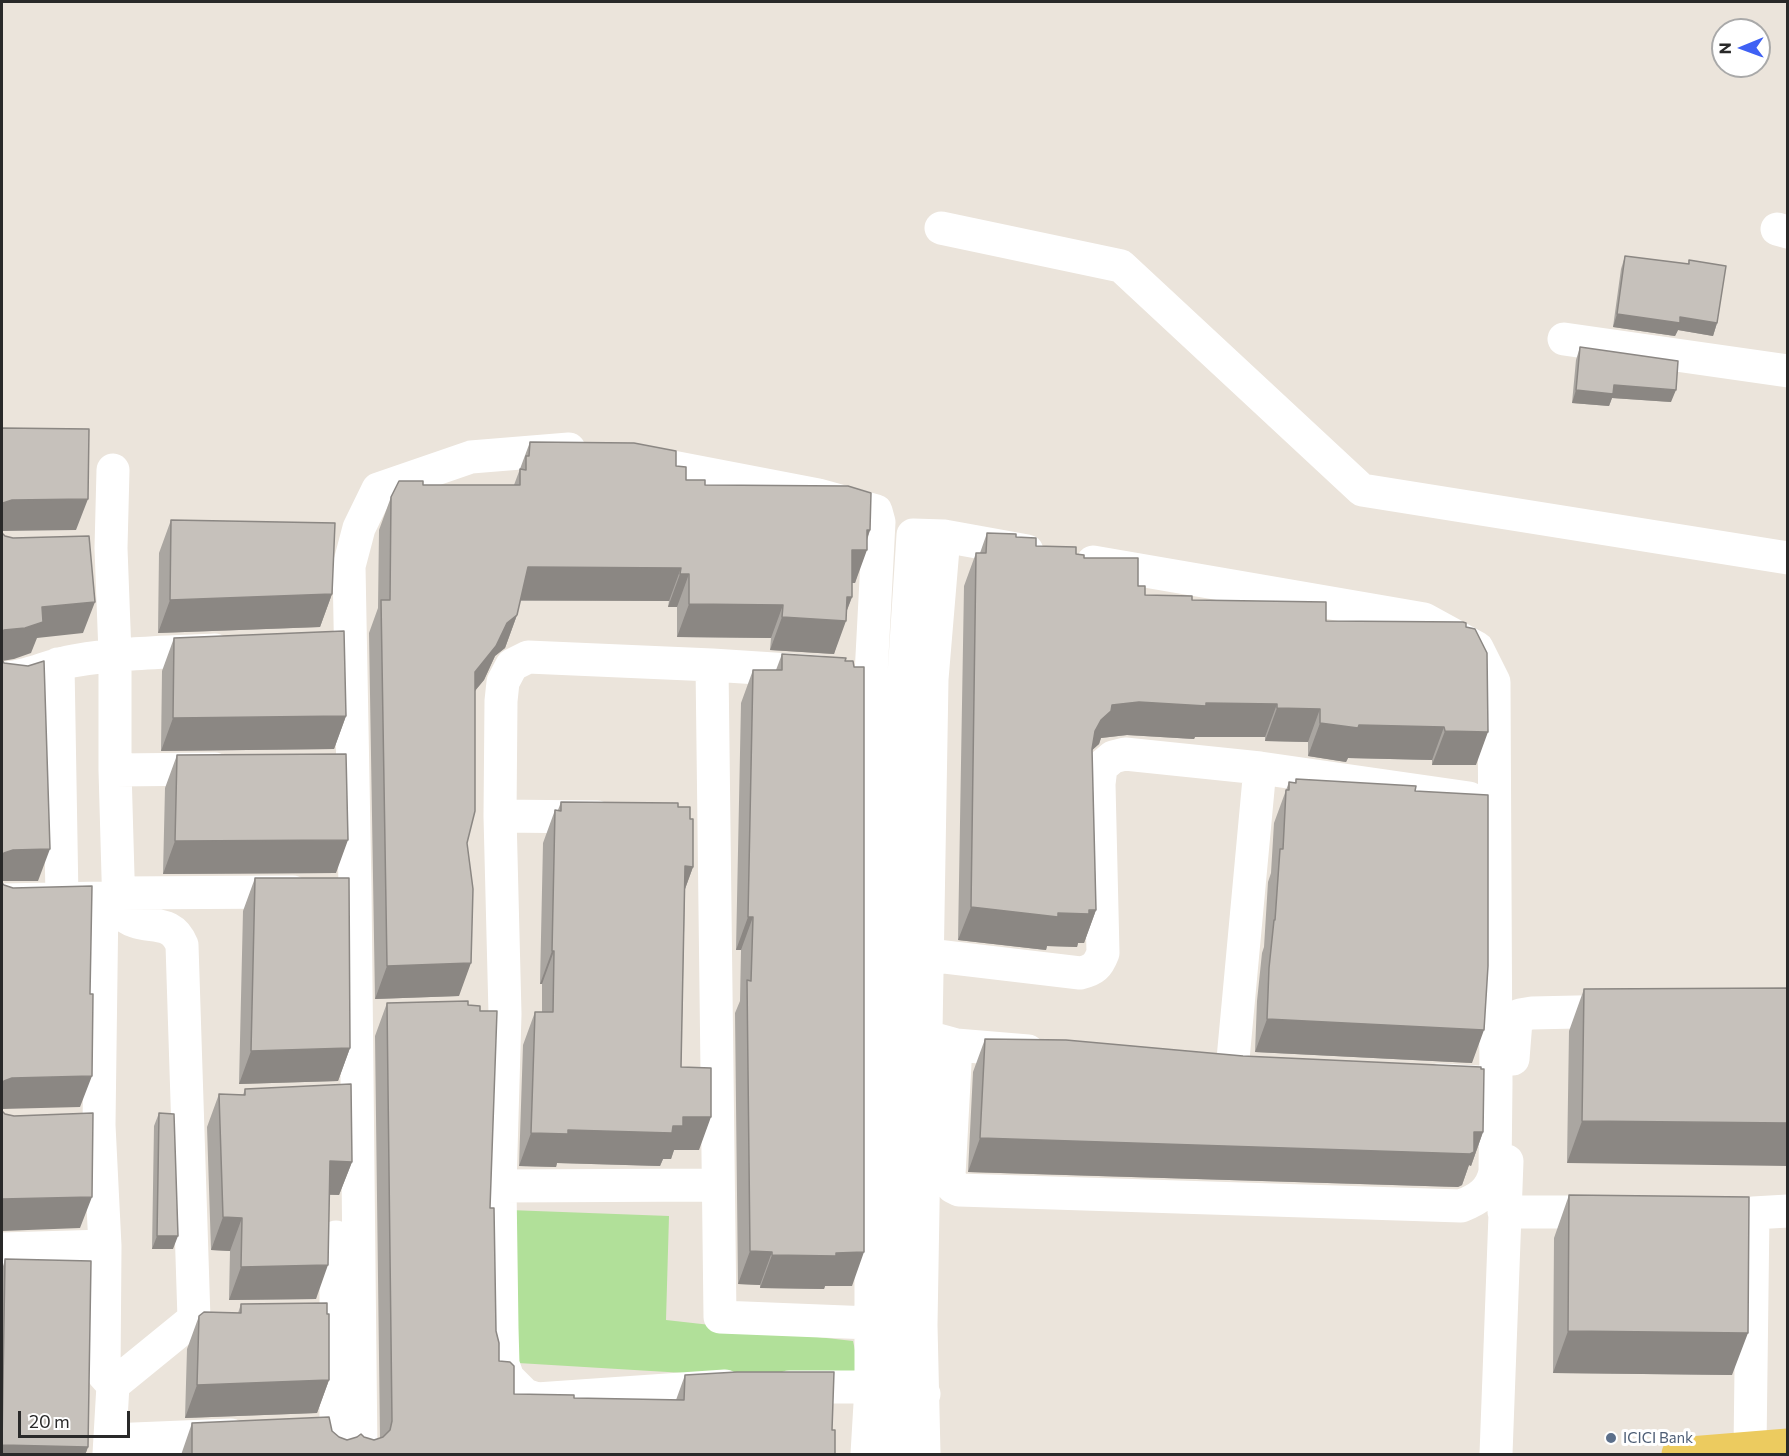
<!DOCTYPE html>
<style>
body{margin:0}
#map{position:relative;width:1789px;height:1456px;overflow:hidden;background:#ebe4db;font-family:Commissioner,sans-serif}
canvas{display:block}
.frame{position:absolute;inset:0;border:3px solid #292929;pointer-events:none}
.north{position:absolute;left:1711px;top:18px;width:60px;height:60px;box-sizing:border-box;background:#fff;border:2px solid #a9a9a9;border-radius:50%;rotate:269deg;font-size:16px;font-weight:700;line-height:24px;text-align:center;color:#292929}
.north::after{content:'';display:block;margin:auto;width:21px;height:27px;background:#3f61f4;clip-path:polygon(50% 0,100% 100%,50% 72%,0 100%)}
.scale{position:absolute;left:18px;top:1411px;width:112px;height:27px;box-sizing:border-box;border:3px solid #292929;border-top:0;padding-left:8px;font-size:18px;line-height:21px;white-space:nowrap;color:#292929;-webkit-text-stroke:4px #fff;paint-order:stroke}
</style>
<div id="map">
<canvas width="1789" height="1456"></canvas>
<div class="frame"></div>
<div class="north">N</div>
<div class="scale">20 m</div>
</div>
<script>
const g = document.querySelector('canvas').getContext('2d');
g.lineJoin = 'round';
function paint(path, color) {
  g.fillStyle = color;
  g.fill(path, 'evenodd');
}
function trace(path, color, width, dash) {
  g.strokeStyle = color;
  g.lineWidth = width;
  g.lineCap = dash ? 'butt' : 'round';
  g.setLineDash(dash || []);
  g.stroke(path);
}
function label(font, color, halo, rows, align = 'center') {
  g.font = font + ' Commissioner,sans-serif';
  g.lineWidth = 6;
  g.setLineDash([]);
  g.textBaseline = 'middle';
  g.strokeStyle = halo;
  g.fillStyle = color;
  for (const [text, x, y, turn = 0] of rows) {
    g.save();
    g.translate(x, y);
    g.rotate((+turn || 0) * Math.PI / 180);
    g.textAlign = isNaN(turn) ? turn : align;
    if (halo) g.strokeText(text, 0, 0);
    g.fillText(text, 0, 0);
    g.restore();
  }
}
const green = new Path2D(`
 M 509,1210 L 669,1216 L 666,1320 L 853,1341 L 863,1387 L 817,1381 L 518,1363 Z`);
const minor = new Path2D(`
 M 941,228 L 1121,266 L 1362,490 L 1788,558
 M 1777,229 L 1788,232
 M 1564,339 L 1788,371
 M 641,461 L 818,495 L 876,511 L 879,522 L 871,675 L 871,1387 L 867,1454
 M 1093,562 L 1424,619 L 1477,648 L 1494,682 L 1496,1083 L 1438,1080
 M 58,664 L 62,899
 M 712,665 L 528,657 L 512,665 L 503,682 L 501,701 L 500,816 L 505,1014 L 500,1186 L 502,1328 L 503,1364 L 508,1378 L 525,1395 L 537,1399 L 725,1386
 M 820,672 L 712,665 L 720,1317 L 921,1325
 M 2,678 C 27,678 48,665 73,661 C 120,653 167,652 215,650
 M 1260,768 L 1469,798
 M 115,770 L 215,769
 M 500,816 L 597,817
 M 118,893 L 293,892
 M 2,900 L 102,898 L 99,1125 L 105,1246 L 104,1375 L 113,1385
 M 906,954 L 928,955 L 1080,973 C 1094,970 1098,966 1103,953 L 1099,784 L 1101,767 L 1113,757 L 1125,754 L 1260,768 L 1232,1070
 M 956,1045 L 949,1175 L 953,1187 L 959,1190 L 1461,1206 C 1479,1199 1491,1191 1495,1172 L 1496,1083
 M 898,1052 L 927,1037 L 956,1045 L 1028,1051
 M 1513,1059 L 1516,1021 L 1520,1015 L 1532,1013 L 1621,1011
 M 500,1186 L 718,1185
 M 1504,1212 L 1607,1212
 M 2,1249 L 105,1246
 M 789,1387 L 871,1387 L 898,1396 L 924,1394
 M 110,1440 L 231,1435
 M 1750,1448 L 1753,1213 L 1788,1211
 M 109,1454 L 113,1385 L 194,1319 L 182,945 C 169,913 142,935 119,911 L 115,770 L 115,654 L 111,548 L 113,470
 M 336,1454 L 336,1237
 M 361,1454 L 355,888 L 349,566 L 359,528 L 378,489 L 471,457 L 569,449
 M 895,1454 L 898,1396 L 896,1325 L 899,910 L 904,675 L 913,535 L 944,536 L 1027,551
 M 924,1454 L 921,1325 L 932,679 L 944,536
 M 1496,1454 L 1507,1161`);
const major = new Path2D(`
 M 1678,1454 L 1788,1445`);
const wall = new Path2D(`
 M 1625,256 L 1688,264 L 1689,260 L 1717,323 L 1713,336 L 1678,330 L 1675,336 L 1613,327 L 1621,269 Z
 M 1580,347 L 1671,402 L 1612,398 L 1609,406 L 1572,403 L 1576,360 Z
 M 530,442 L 676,466 L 686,480 L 870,530 L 855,583 L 852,583 L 852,597 L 846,612 L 834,654 L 770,650 L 771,638 L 677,637 L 677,607 L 668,607 L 669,601 L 520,601 L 517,615 L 505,648 L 495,656 L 484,680 L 475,691 L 459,996 L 375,999 L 369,633 L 378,608 L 379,530 L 391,497 L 423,485 L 514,485 Z
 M 171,520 L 332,594 L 320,627 L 158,633 L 159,553 Z
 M 987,533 L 1016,537 L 1036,546 L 1076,554 L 1138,586 L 1145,595 L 1192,600 L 1326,621 L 1463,622 L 1476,765 L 1432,765 L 1432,760 L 1348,758 L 1346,762 L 1308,756 L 1308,742 L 1265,741 L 1265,737 L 1195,737 L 1194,739 L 1127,735 L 1101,738 L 1099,744 L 1092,750 L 1096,910 L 1084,943 L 1078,943 L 1077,947 L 1047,946 L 1046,950 L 958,940 L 964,586 L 976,553 L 980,553 Z
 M 174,638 L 346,716 L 334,749 L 161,751 L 162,671 Z
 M 782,654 L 852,1286 L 825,1286 L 824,1289 L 760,1288 L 760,1285 L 738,1284 L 735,1013 L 740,1001 L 741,950 L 736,950 L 741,703 L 753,670 L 776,670 Z
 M 177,755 L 336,873 L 163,874 L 165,788 Z
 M 1296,779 L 1415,791 L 1472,1063 L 1255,1052 L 1257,1001 L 1262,953 L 1264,947 L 1268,882 L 1271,873 L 1274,823 L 1289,782 L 1295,783 Z
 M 561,802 L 678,807 L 690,819 L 693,867 L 685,889 L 681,1067 L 699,1150 L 674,1150 L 671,1159 L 663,1159 L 660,1166 L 557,1163 L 556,1167 L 519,1166 L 523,1045 L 535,1012 L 542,1012 L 542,984 L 540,984 L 543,843 L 555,810 L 558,810 Z
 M 255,878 L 350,1048 L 338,1081 L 239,1084 L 243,911 Z
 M 1788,988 L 1567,1163 L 1569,1031 L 1584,989 Z
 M 387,1003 L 468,1005 L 480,1011 L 496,1331 L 499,1361 L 514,1394 L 574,1398 L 676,1400 L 685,1375 L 832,1430 L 835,1455 L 181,1455 L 192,1423 L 332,1431 L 339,1437 L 347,1440 L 364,1437 L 374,1440 L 380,1438 L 375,1036 Z
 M 985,1039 L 1483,1132 L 1471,1166 L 1469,1165 L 1462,1185 L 1458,1187 L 968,1172 L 973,1072 Z
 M 245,1089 L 352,1162 L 339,1195 L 329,1195 L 316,1299 L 229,1300 L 230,1251 L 211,1250 L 207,1127 L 219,1094 L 243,1095 Z
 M 159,1113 L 173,1249 L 152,1249 L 154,1126 Z
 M 1569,1195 L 1732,1375 L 1553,1373 L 1554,1238 Z
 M 5,1259 L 88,1447 L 85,1455 L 2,1455 L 2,1270 Z
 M 241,1304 L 327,1314 L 329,1380 L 317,1413 L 185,1418 L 187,1349 L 199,1316 L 238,1313 Z`);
const shadedWall = new Path2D(`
 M 1617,314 L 1680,317 L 1717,323 L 1713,336 L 1678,330 L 1675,336 L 1613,327 Z
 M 1614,385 L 1676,390 L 1671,402 L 1612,398 L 1609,406 L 1572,403 L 1576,390 Z
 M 88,499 L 76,530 L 2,531 L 2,505 L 3,503 L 12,500 Z
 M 867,530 L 870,530 L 863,550 L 867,550 L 855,583 L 840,583 L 852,550 Z
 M 528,567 L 681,568 L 669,601 L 516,600 Z
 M 680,574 L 689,574 L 677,607 L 668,607 Z
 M 332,594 L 320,627 L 158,633 L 170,600 Z
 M 847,597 L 852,597 L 843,621 L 846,621 L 834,654 L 770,650 L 782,617 Z
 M 95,602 L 83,633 L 37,638 L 31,653 L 14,659 L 2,661 L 2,633 L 4,630 L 42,607 Z
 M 689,604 L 783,605 L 771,638 L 677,637 Z
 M 517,615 L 505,648 L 495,656 L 484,680 L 463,705 L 475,672 L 507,623 Z
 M 1139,702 L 1206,703 L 1277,704 L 1265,737 L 1195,737 L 1194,739 L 1127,735 L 1101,738 L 1099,744 L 1089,753 L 1095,731 L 1101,720 L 1112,705 Z
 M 1277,708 L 1320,709 L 1308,742 L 1265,741 Z
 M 346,716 L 334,749 L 161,751 L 173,718 Z
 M 1320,723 L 1444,727 L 1432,760 L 1348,758 L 1346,762 L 1308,756 Z
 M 1445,731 L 1488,732 L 1476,765 L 1432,765 Z
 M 348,840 L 336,873 L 163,874 L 175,841 Z
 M 50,849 L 38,881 L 2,881 L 2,855 L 4,853 L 13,850 Z
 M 685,866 L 693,867 L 681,900 Z
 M 971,907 L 1058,913 L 1096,910 L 1084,943 L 1078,943 L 1077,947 L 1047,946 L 1046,950 L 958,940 Z
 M 748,917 L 753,917 L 741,950 L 736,950 Z
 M 552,951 L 554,951 L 542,984 L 540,984 Z
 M 471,963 L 459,996 L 375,999 L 387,966 Z
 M 1267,1019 L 1484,1030 L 1472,1063 L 1255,1052 Z
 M 350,1048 L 338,1081 L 239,1084 L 251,1051 Z
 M 92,1076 L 80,1107 L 2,1109 L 2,1083 L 4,1081 L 12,1078 Z
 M 683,1117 L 711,1117 L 699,1150 L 674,1150 L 671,1159 L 663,1159 L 660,1166 L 557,1163 L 556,1167 L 519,1166 L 531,1133 L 568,1130 L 673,1126 Z
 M 1582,1121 L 1788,1123 L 1788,1166 L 1567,1163 Z
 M 1474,1132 L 1483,1132 L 1471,1166 L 1469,1165 L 1462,1185 L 1458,1187 L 968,1172 L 980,1138 Z
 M 330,1161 L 352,1162 L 339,1195 L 318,1194 Z
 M 92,1197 L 80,1228 L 2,1231 L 2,1199 Z
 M 223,1217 L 242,1218 L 230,1251 L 211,1250 Z
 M 157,1236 L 178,1236 L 173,1249 L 152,1249 Z
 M 750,1251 L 772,1252 L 760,1285 L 738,1284 Z
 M 864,1252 L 852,1286 L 825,1286 L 824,1289 L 760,1288 L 772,1255 Z
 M 328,1265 L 316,1299 L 229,1300 L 241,1267 Z
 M 1568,1331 L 1748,1333 L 1732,1375 L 1553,1373 Z
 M 329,1380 L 317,1413 L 185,1418 L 197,1385 Z
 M 2,1445 L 88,1447 L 85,1455 L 2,1455 Z`);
const building = new Path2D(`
 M 1625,256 L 1689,264 L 1689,260 L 1726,266 L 1717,323 L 1680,317 L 1680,323 L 1617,314 Z
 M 1580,347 L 1678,361 L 1676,390 L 1614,385 L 1613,394 L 1576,390 Z
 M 2,428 L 89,429 L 88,499 L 12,500 L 3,503 L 2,505 Z
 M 530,442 L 634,443 L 676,451 L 676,466 L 686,467 L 686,480 L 705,480 L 705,485 L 848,486 L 871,493 L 870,530 L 867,530 L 867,550 L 852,550 L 852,597 L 847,597 L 846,621 L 782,617 L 783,605 L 689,604 L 689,574 L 680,574 L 681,568 L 528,567 L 517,615 L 507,623 L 496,646 L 475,672 L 475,811 L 467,843 L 473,889 L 471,963 L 387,966 L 381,600 L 390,600 L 391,497 L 399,481 L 423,481 L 423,485 L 520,485 L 520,469 L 526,470 L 526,456 L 529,456 Z
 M 171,520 L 335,523 L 332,594 L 170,600 Z
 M 2,533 L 5,536 L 13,538 L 89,536 L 95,602 L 42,607 L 43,622 L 25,628 L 4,630 L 2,633 Z
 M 987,533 L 1016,534 L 1016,537 L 1036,538 L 1036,546 L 1076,547 L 1076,554 L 1084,555 L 1084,558 L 1138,558 L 1138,586 L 1145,586 L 1145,595 L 1192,596 L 1192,600 L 1326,602 L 1326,621 L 1463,622 L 1466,623 L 1466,627 L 1475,629 L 1487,653 L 1488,732 L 1445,731 L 1444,727 L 1359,725 L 1358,728 L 1320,723 L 1320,709 L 1277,708 L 1277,704 L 1206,703 L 1206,706 L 1139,702 L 1112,705 L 1111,711 L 1101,720 L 1095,731 L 1092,749 L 1096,910 L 1089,910 L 1089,914 L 1058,913 L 1058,917 L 971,907 L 976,553 L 986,553 Z
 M 344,631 L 346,716 L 173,718 L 174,638 Z
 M 782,654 L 846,658 L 845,661 L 853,661 L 854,667 L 864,667 L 864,1252 L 836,1253 L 836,1256 L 772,1255 L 772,1252 L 750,1251 L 747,980 L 751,981 L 753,917 L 748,917 L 753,670 L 782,670 Z
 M 2,660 L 4,663 L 28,666 L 44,661 L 50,849 L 13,850 L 4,853 L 2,855 Z
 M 346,754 L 348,840 L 175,841 L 177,755 Z
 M 1296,779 L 1416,786 L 1415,791 L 1488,795 L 1488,966 L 1484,1030 L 1267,1019 L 1269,968 L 1274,920 L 1275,920 L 1280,849 L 1283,849 L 1286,790 L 1289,790 L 1289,782 L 1296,783 Z
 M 561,802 L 678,803 L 678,807 L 690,807 L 690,819 L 693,819 L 693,867 L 685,866 L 681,1067 L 711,1068 L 711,1117 L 683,1117 L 683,1126 L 673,1126 L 672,1133 L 568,1130 L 568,1134 L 531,1133 L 535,1012 L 553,1012 L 554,951 L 552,951 L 555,810 L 561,811 Z
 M 255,878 L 349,878 L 350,1048 L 251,1051 Z
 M 2,883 L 4,885 L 13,888 L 92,886 L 90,994 L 93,994 L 92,1076 L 12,1078 L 4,1081 L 2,1083 Z
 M 1788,988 L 1788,1123 L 1582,1121 L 1584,989 Z
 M 468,1001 L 468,1005 L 480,1006 L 480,1011 L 497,1011 L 490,1208 L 494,1208 L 496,1331 L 499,1343 L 499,1361 L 510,1362 L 514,1366 L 514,1394 L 574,1395 L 574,1398 L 684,1400 L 685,1375 L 737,1372 L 834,1372 L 832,1430 L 835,1430 L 835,1455 L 192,1455 L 192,1423 L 329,1417 L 332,1431 L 339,1437 L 347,1440 L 357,1437 L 361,1434 L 364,1437 L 374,1440 L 383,1437 L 390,1430 L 392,1421 L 387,1003 Z
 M 985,1039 L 1066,1040 L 1243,1056 L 1481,1067 L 1481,1069 L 1484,1069 L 1483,1132 L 1474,1132 L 1474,1152 L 1470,1154 L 980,1138 Z
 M 351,1084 L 352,1162 L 330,1161 L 328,1265 L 241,1267 L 242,1218 L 223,1217 L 219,1094 L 245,1095 L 245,1089 Z
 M 2,1111 L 5,1114 L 14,1116 L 93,1113 L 92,1197 L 2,1199 Z
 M 159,1113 L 174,1114 L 178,1236 L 157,1236 Z
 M 1569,1195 L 1749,1197 L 1748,1333 L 1568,1331 Z
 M 5,1259 L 91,1261 L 88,1447 L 2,1445 Z
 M 327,1303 L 327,1314 L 329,1314 L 329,1380 L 197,1385 L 199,1316 L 204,1312 L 241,1313 L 241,1304 Z`);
const markers = [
 [1611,1438,6,"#5c6f8a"]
];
const serviceNames = [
 ["ICICI Bank",1623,1438]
];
paint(green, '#b1e099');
trace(minor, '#fff', 33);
trace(major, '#eccb5f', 33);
paint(wall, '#aaa6a1');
paint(shadedWall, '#8b8783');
paint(building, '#c6c1bb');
trace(building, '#8b8783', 1.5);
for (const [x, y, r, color] of markers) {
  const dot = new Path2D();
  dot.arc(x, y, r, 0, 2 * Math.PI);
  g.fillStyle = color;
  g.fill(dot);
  trace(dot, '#fff', 2);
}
label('15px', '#4e5e75', '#fff', serviceNames, 'left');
</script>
